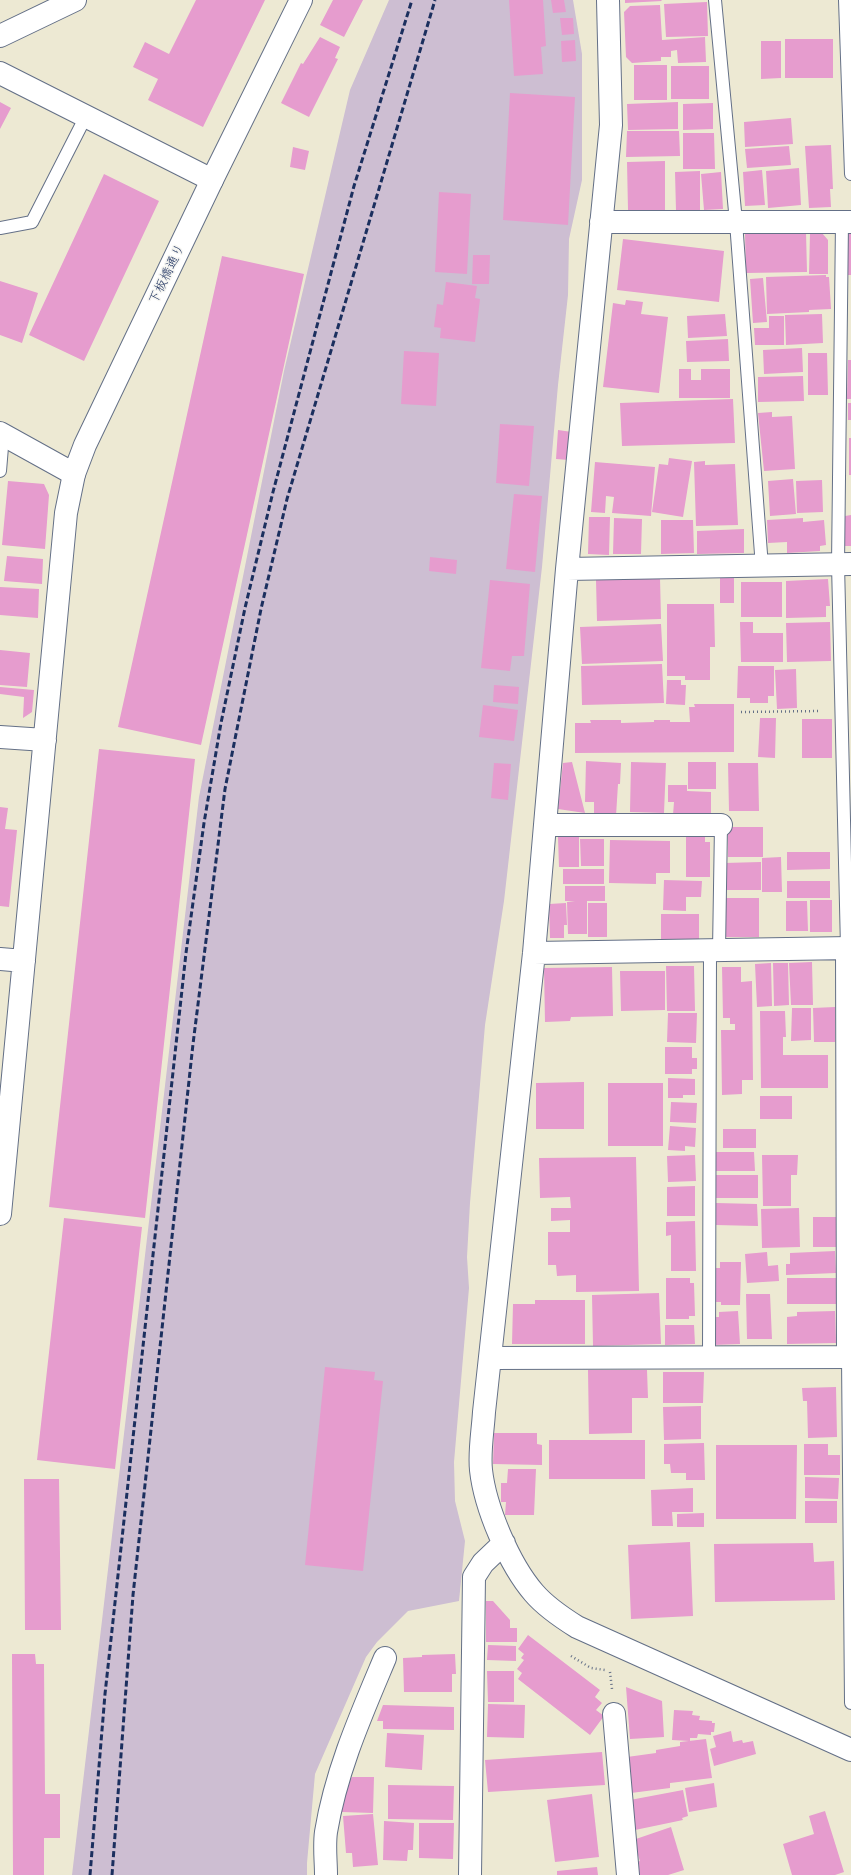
<!DOCTYPE html>
<meta charset="utf-8">
<style>
body{margin:0}
canvas{display:block;background:#ede9d3}
</style>
<canvas width="851" height="1875"></canvas>
<script>
const g = document.querySelector('canvas').getContext('2d');
g.lineJoin = 'round';
function paint(path, color) {
  g.fillStyle = color;
  g.fill(path, 'evenodd');
}
function trace(path, color, width, dash) {
  g.strokeStyle = color;
  g.lineWidth = width;
  g.lineCap = dash ? 'butt' : 'round';
  g.setLineDash(dash || []);
  g.stroke(path);
}
function label(font, color, halo, rows, align = 'center') {
  g.font = font + ' "Comic Neue","Klee One",sans-serif';
  g.lineWidth = 3;
  g.setLineDash([]);
  g.textBaseline = 'middle';
  g.strokeStyle = halo;
  g.fillStyle = color;
  for (const [text, x, y, turn = 0] of rows) {
    g.save();
    g.translate(x, y);
    g.rotate((+turn || 0) * Math.PI / 180);
    g.textAlign = isNaN(turn) ? turn : align;
    if (halo) g.strokeText(text, 0, 0);
    g.fillText(text, 0, 0);
    g.restore();
  }
}
const industrial = new Path2D(`
 M 389,0 L 573,0 L 582,54 L 582,180 L 569,239 L 568,295 L 558,385 L 542,567 L 504,901 L 485,1025 L 470,1203 L 467,1257 L 469,1288 L 454,1462 L 455,1501 L 465,1541 L 459,1601 L 408,1611 L 377,1642 L 366,1657 L 315,1774 L 307,1863 L 307,1875 L 72,1875 L 199,797 L 284,371 L 350,90 Z`);
const building = new Path2D(`
 M 196,0 L 265,0 L 203,127 L 148,100 L 158,79 L 133,67 L 145,42 L 169,54 Z
 M 333,0 L 363,0 L 344,37 L 320,25 Z
 M 509,0 L 543,0 L 546,46 L 541,47 L 543,74 L 514,76 Z
 M 551,0 L 564,0 L 566,12 L 553,13 Z
 M 625,0 L 661,0 L 662,1 L 625,3 Z
 M 707,2 L 708,36 L 666,37 L 664,4 Z
 M 660,5 L 662,40 L 705,37 L 706,62 L 678,63 L 677,50 L 671,51 L 671,57 L 661,57 L 661,61 L 632,63 L 626,57 L 624,12 L 630,6 Z
 M 560,18 L 573,18 L 574,34 L 562,35 Z
 M 320,37 L 340,47 L 335,58 L 338,59 L 309,117 L 281,103 L 301,63 L 303,64 Z
 M 785,39 L 833,39 L 833,78 L 785,78 Z
 M 575,40 L 576,61 L 562,62 L 561,41 Z
 M 761,41 L 781,41 L 781,78 L 761,79 Z
 M 634,65 L 667,65 L 667,100 L 634,100 Z
 M 671,66 L 709,66 L 709,99 L 671,99 Z
 M 510,93 L 575,97 L 568,225 L 503,220 Z
 M 0,102 L 11,108 L 0,129 Z
 M 678,102 L 678,129 L 628,130 L 627,104 Z
 M 713,103 L 713,129 L 683,130 L 683,104 Z
 M 791,118 L 793,144 L 745,147 L 744,122 Z
 M 627,131 L 679,131 L 680,156 L 626,157 Z
 M 683,133 L 714,133 L 715,169 L 683,169 Z
 M 831,145 L 833,189 L 830,189 L 831,207 L 809,208 L 805,146 Z
 M 789,146 L 791,165 L 747,168 L 745,149 Z
 M 293,147 L 309,151 L 305,170 L 290,167 Z
 M 665,161 L 665,210 L 628,210 L 627,162 Z
 M 799,168 L 801,205 L 768,208 L 766,171 Z
 M 762,170 L 765,205 L 745,206 L 743,172 Z
 M 700,171 L 700,210 L 676,211 L 675,172 Z
 M 721,172 L 723,209 L 704,210 L 701,174 Z
 M 104,174 L 159,201 L 84,361 L 29,335 Z
 M 439,192 L 471,194 L 467,274 L 435,272 Z
 M 806,232 L 807,272 L 746,273 L 745,234 Z
 M 810,233 L 822,233 L 828,240 L 828,274 L 809,274 Z
 M 845,233 L 851,233 L 851,275 L 846,275 Z
 M 623,239 L 724,251 L 719,302 L 617,290 Z
 M 473,255 L 490,255 L 489,284 L 472,284 Z
 M 222,256 L 304,274 L 201,745 L 118,727 Z
 M 826,275 L 826,277 L 829,277 L 831,309 L 809,310 L 809,312 L 767,314 L 766,277 Z
 M 763,278 L 767,322 L 753,323 L 750,279 Z
 M 0,281 L 38,293 L 22,343 L 0,335 Z
 M 446,282 L 477,286 L 475,298 L 480,299 L 475,342 L 440,338 L 441,328 L 434,327 L 437,304 L 443,305 Z
 M 626,300 L 643,302 L 641,314 L 668,317 L 659,393 L 603,387 L 613,303 L 625,305 Z
 M 725,314 L 727,336 L 688,338 L 687,316 Z
 M 822,314 L 823,343 L 786,345 L 785,315 Z
 M 769,316 L 784,316 L 784,345 L 755,345 L 754,328 L 769,328 Z
 M 728,339 L 729,361 L 687,362 L 686,341 Z
 M 802,348 L 803,372 L 764,374 L 763,350 Z
 M 404,351 L 439,353 L 436,406 L 401,404 Z
 M 808,353 L 827,353 L 828,395 L 808,395 Z
 M 848,360 L 851,360 L 851,399 L 847,399 Z
 M 679,369 L 691,369 L 691,380 L 701,380 L 701,369 L 730,369 L 730,398 L 679,398 Z
 M 803,376 L 804,401 L 758,402 L 758,377 Z
 M 733,399 L 735,443 L 622,446 L 620,403 Z
 M 848,403 L 851,403 L 851,420 L 848,420 Z
 M 772,412 L 772,417 L 792,416 L 795,469 L 764,471 L 758,413 Z
 M 500,424 L 534,426 L 529,486 L 496,483 Z
 M 558,430 L 572,432 L 569,460 L 556,459 Z
 M 849,438 L 851,438 L 851,475 L 849,475 Z
 M 669,458 L 692,461 L 683,517 L 652,512 L 659,464 L 668,465 Z
 M 705,461 L 705,465 L 735,464 L 738,525 L 696,526 L 694,462 Z
 M 595,462 L 655,467 L 651,516 L 612,513 L 614,497 L 606,496 L 605,513 L 591,512 Z
 M 793,479 L 796,514 L 770,516 L 768,481 Z
 M 822,480 L 823,512 L 797,513 L 796,481 Z
 M 8,481 L 44,484 L 49,495 L 45,549 L 2,545 Z
 M 514,494 L 542,496 L 535,572 L 506,569 Z
 M 851,515 L 851,546 L 845,546 L 845,516 Z
 M 589,517 L 610,517 L 609,555 L 588,554 Z
 M 614,518 L 642,519 L 641,554 L 613,554 Z
 M 803,518 L 803,522 L 824,520 L 826,545 L 820,546 L 820,551 L 787,553 L 787,542 L 768,543 L 767,520 Z
 M 661,520 L 693,520 L 694,553 L 661,554 Z
 M 744,529 L 744,553 L 697,554 L 697,531 Z
 M 7,556 L 43,559 L 42,584 L 4,581 Z
 M 430,557 L 457,560 L 456,574 L 429,571 Z
 M 720,577 L 734,578 L 734,603 L 720,603 Z
 M 660,578 L 661,619 L 597,621 L 596,580 Z
 M 828,579 L 830,606 L 826,606 L 826,617 L 786,618 L 786,581 Z
 M 490,580 L 530,584 L 524,656 L 512,656 L 510,671 L 481,668 Z
 M 741,582 L 782,582 L 782,617 L 741,617 Z
 M 0,587 L 39,589 L 38,618 L 0,615 Z
 M 667,604 L 714,604 L 715,647 L 710,647 L 710,680 L 685,680 L 685,676 L 667,676 Z
 M 740,622 L 753,622 L 753,633 L 783,633 L 783,662 L 741,662 Z
 M 830,622 L 831,661 L 787,662 L 786,623 Z
 M 661,624 L 663,661 L 582,664 L 580,627 Z
 M 0,650 L 30,653 L 27,687 L 0,685 Z
 M 662,664 L 664,703 L 582,705 L 581,666 Z
 M 738,666 L 774,666 L 774,696 L 768,696 L 768,703 L 750,703 L 750,698 L 737,698 Z
 M 796,669 L 797,708 L 777,709 L 775,670 Z
 M 667,680 L 681,680 L 681,685 L 686,685 L 685,705 L 666,704 Z
 M 494,685 L 519,687 L 518,704 L 493,702 Z
 M 0,687 L 34,690 L 32,712 L 23,718 L 24,697 L 0,694 Z
 M 694,704 L 734,704 L 734,752 L 575,753 L 575,723 L 591,723 L 590,720 L 621,720 L 621,723 L 654,722 L 654,720 L 670,720 L 670,722 L 690,722 L 689,707 L 695,707 Z
 M 483,705 L 518,710 L 514,741 L 479,737 Z
 M 760,718 L 776,718 L 775,758 L 758,757 Z
 M 802,719 L 832,719 L 832,758 L 802,758 Z
 M 99,749 L 195,759 L 145,1218 L 49,1207 Z
 M 586,761 L 621,763 L 620,784 L 618,784 L 616,816 L 594,815 L 594,802 L 585,802 Z
 M 572,762 L 585,813 L 558,809 L 563,763 Z
 M 631,762 L 666,763 L 664,813 L 630,812 Z
 M 688,762 L 716,762 L 716,789 L 688,789 Z
 M 494,763 L 511,764 L 508,800 L 491,798 Z
 M 728,763 L 758,763 L 759,811 L 729,811 Z
 M 668,785 L 687,785 L 687,791 L 711,792 L 711,816 L 673,815 L 674,802 L 668,802 Z
 M 0,807 L 8,808 L 5,829 L 17,830 L 9,907 L 0,906 Z
 M 728,827 L 763,827 L 763,857 L 728,857 Z
 M 686,834 L 705,834 L 705,842 L 710,842 L 710,877 L 686,877 Z
 M 579,836 L 579,867 L 559,867 L 558,837 Z
 M 580,839 L 604,839 L 604,866 L 581,866 Z
 M 610,840 L 670,841 L 670,873 L 656,873 L 656,884 L 609,883 Z
 M 787,852 L 830,852 L 830,869 L 787,870 Z
 M 781,857 L 782,892 L 762,892 L 762,858 Z
 M 761,862 L 761,890 L 725,890 L 724,863 Z
 M 563,869 L 604,869 L 604,884 L 563,884 Z
 M 664,880 L 702,881 L 701,897 L 686,897 L 686,911 L 663,910 Z
 M 787,881 L 830,881 L 830,898 L 787,898 Z
 M 565,886 L 605,886 L 605,901 L 587,901 L 587,934 L 568,934 L 567,902 L 575,901 L 565,901 Z
 M 724,898 L 759,898 L 759,937 L 724,937 Z
 M 810,900 L 832,900 L 832,932 L 810,932 Z
 M 786,901 L 807,901 L 808,931 L 786,931 Z
 M 566,903 L 567,925 L 564,925 L 564,938 L 550,938 L 549,904 Z
 M 588,903 L 607,903 L 607,937 L 588,937 Z
 M 661,914 L 699,914 L 699,940 L 661,940 Z
 M 812,962 L 813,1005 L 791,1005 L 789,963 Z
 M 771,963 L 772,1006 L 757,1007 L 755,964 Z
 M 773,963 L 788,963 L 789,1005 L 774,1006 Z
 M 666,966 L 694,966 L 695,1011 L 667,1011 Z
 M 612,967 L 613,1016 L 571,1017 L 570,1021 L 545,1022 L 544,968 Z
 M 722,967 L 741,967 L 741,982 L 752,981 L 753,1080 L 742,1080 L 742,1094 L 722,1095 L 721,1030 L 735,1030 L 735,1024 L 730,1024 L 730,1018 L 723,1018 Z
 M 620,971 L 665,971 L 665,1010 L 621,1011 Z
 M 835,1007 L 835,1042 L 814,1042 L 813,1008 Z
 M 792,1008 L 811,1008 L 811,1040 L 791,1041 Z
 M 760,1011 L 785,1011 L 786,1037 L 783,1037 L 783,1055 L 828,1055 L 828,1088 L 761,1088 Z
 M 668,1013 L 697,1013 L 696,1043 L 667,1042 Z
 M 665,1047 L 692,1047 L 692,1058 L 697,1058 L 697,1069 L 692,1069 L 692,1074 L 665,1074 Z
 M 668,1078 L 695,1079 L 695,1095 L 683,1095 L 683,1098 L 668,1098 Z
 M 584,1082 L 584,1129 L 536,1129 L 536,1083 Z
 M 608,1083 L 663,1083 L 663,1146 L 608,1146 Z
 M 760,1096 L 792,1096 L 792,1119 L 760,1119 Z
 M 671,1102 L 697,1103 L 696,1123 L 670,1122 Z
 M 670,1126 L 696,1128 L 695,1147 L 685,1146 L 685,1151 L 668,1150 Z
 M 723,1129 L 756,1129 L 756,1148 L 723,1148 Z
 M 716,1152 L 754,1152 L 755,1171 L 716,1171 Z
 M 695,1155 L 696,1181 L 668,1182 L 667,1156 Z
 M 762,1155 L 798,1155 L 797,1175 L 791,1175 L 791,1206 L 763,1206 Z
 M 636,1157 L 639,1291 L 576,1292 L 576,1275 L 557,1276 L 556,1265 L 548,1265 L 548,1232 L 570,1232 L 570,1220 L 551,1221 L 551,1208 L 571,1208 L 570,1197 L 540,1198 L 539,1158 Z
 M 715,1175 L 758,1175 L 758,1198 L 716,1198 Z
 M 695,1186 L 695,1216 L 667,1216 L 667,1187 Z
 M 716,1203 L 757,1204 L 758,1226 L 716,1225 Z
 M 799,1208 L 800,1247 L 762,1248 L 761,1209 Z
 M 813,1217 L 836,1217 L 837,1247 L 813,1247 Z
 M 64,1218 L 142,1227 L 115,1469 L 37,1460 Z
 M 695,1221 L 696,1271 L 671,1271 L 671,1235 L 666,1236 L 666,1222 Z
 M 835,1251 L 836,1273 L 786,1275 L 786,1264 L 790,1264 L 790,1253 Z
 M 767,1252 L 768,1266 L 778,1265 L 779,1281 L 747,1283 L 745,1254 Z
 M 720,1262 L 741,1262 L 740,1305 L 721,1305 L 721,1302 L 714,1302 L 715,1268 L 720,1268 Z
 M 666,1278 L 690,1278 L 690,1283 L 694,1283 L 695,1316 L 689,1316 L 689,1319 L 666,1319 Z
 M 787,1278 L 836,1278 L 836,1304 L 787,1304 Z
 M 659,1293 L 661,1344 L 593,1346 L 592,1295 Z
 M 746,1294 L 770,1294 L 772,1339 L 747,1339 Z
 M 535,1300 L 585,1300 L 585,1344 L 512,1344 L 513,1304 L 535,1304 Z
 M 738,1311 L 740,1344 L 713,1345 L 712,1317 L 719,1317 L 719,1312 Z
 M 835,1311 L 836,1343 L 787,1344 L 787,1317 L 797,1316 L 797,1312 Z
 M 665,1325 L 694,1325 L 695,1344 L 665,1345 Z
 M 325,1367 L 375,1372 L 374,1380 L 383,1381 L 363,1571 L 305,1565 Z
 M 588,1370 L 647,1370 L 648,1398 L 632,1398 L 632,1433 L 589,1434 Z
 M 663,1372 L 704,1372 L 703,1403 L 663,1403 Z
 M 836,1387 L 837,1437 L 808,1438 L 807,1401 L 803,1401 L 802,1388 Z
 M 701,1406 L 701,1439 L 664,1440 L 663,1407 Z
 M 494,1433 L 537,1433 L 537,1444 L 542,1445 L 542,1465 L 493,1464 Z
 M 549,1440 L 645,1440 L 645,1479 L 549,1479 Z
 M 704,1443 L 705,1480 L 686,1480 L 686,1473 L 671,1473 L 670,1464 L 664,1464 L 664,1444 Z
 M 804,1444 L 828,1444 L 828,1455 L 840,1455 L 840,1475 L 804,1475 Z
 M 716,1445 L 797,1445 L 796,1519 L 716,1519 Z
 M 508,1469 L 536,1469 L 534,1515 L 505,1515 L 506,1502 L 501,1502 L 501,1483 L 507,1483 Z
 M 805,1477 L 839,1478 L 838,1499 L 805,1498 Z
 M 24,1479 L 59,1479 L 61,1630 L 25,1630 Z
 M 693,1488 L 693,1512 L 672,1512 L 673,1526 L 652,1526 L 651,1490 Z
 M 805,1501 L 837,1501 L 837,1523 L 805,1523 Z
 M 704,1513 L 704,1527 L 677,1527 L 677,1514 Z
 M 690,1542 L 693,1616 L 631,1619 L 628,1545 Z
 M 813,1543 L 814,1562 L 834,1561 L 835,1600 L 715,1602 L 714,1544 Z
 M 486,1601 L 493,1601 L 510,1620 L 510,1628 L 517,1628 L 517,1642 L 486,1642 Z
 M 528,1635 L 600,1690 L 595,1697 L 602,1703 L 596,1710 L 604,1716 L 590,1735 L 518,1679 L 522,1673 L 517,1669 L 524,1660 L 521,1658 L 524,1654 L 518,1649 Z
 M 488,1645 L 516,1646 L 516,1661 L 487,1660 Z
 M 12,1654 L 35,1654 L 36,1664 L 44,1664 L 45,1794 L 60,1794 L 60,1838 L 44,1838 L 44,1875 L 13,1875 Z
 M 455,1654 L 456,1674 L 452,1674 L 452,1692 L 404,1692 L 403,1658 L 422,1657 L 422,1655 Z
 M 487,1671 L 514,1671 L 514,1702 L 488,1702 Z
 M 626,1687 L 662,1701 L 664,1737 L 630,1739 Z
 M 488,1704 L 525,1705 L 524,1738 L 487,1737 Z
 M 383,1705 L 454,1707 L 454,1730 L 383,1729 L 383,1721 L 377,1721 Z
 M 674,1710 L 693,1711 L 692,1715 L 700,1716 L 699,1720 L 712,1721 L 712,1723 L 715,1723 L 714,1732 L 711,1732 L 711,1735 L 698,1734 L 697,1738 L 690,1738 L 690,1741 L 672,1740 Z
 M 731,1731 L 733,1742 L 742,1740 L 743,1743 L 753,1741 L 756,1754 L 714,1766 L 710,1749 L 716,1747 L 713,1736 Z
 M 387,1733 L 424,1735 L 422,1770 L 385,1767 Z
 M 706,1739 L 712,1778 L 670,1783 L 670,1788 L 631,1793 L 627,1757 L 656,1753 L 656,1750 L 680,1746 L 680,1742 Z
 M 602,1752 L 605,1785 L 488,1792 L 485,1760 Z
 M 352,1777 L 374,1777 L 373,1813 L 342,1812 L 342,1796 Z
 M 714,1783 L 717,1807 L 689,1812 L 685,1788 Z
 M 388,1785 L 454,1786 L 453,1820 L 388,1819 Z
 M 683,1790 L 688,1816 L 682,1818 L 683,1820 L 635,1830 L 630,1800 Z
 M 592,1794 L 599,1857 L 555,1862 L 547,1800 Z
 M 825,1811 L 844,1872 L 835,1875 L 792,1875 L 783,1844 L 814,1834 L 809,1816 Z
 M 373,1814 L 378,1865 L 353,1867 L 352,1853 L 346,1853 L 343,1816 Z
 M 384,1821 L 414,1823 L 413,1850 L 408,1850 L 407,1861 L 383,1860 Z
 M 419,1823 L 454,1823 L 453,1859 L 419,1858 Z
 M 671,1827 L 684,1870 L 668,1875 L 635,1875 L 634,1863 L 640,1861 L 633,1840 Z
 M 597,1867 L 598,1875 L 557,1875 L 557,1871 Z`);
const path = new Path2D(`
 M 741,712 L 820,711
 M 571,1656 L 591,1668 L 605,1670
 M 610,1672 L 612,1689`);
const service = new Path2D(`
 M 715,0 L 736,222 L 762,567
 M 845,0 L 851,174
 M 842,222 L 838,564 L 847,948
 M 0,228 L 32,222 L 86,116
 M 0,471 L 3,435
 M 719,950 L 721,825
 M 709,1357 L 710,950
 M 848,1357 L 851,1703`);
const minor = new Path2D(`
 M 608,0 L 611,125 L 567,569 L 534,953 L 484,1412 C 483,1430 479,1451 481,1470 C 485,1507 509,1564 534,1593 C 546,1607 561,1617 577,1627 L 851,1750
 M 0,36 L 75,0
 M 0,73 L 212,180
 M 601,222 L 851,222
 M 567,569 L 851,564
 M 0,737 L 45,740
 M 545,825 L 721,825
 M 847,948 L 848,1357
 M 534,953 L 851,948
 M 0,959 L 24,961
 M 0,1214 L 66,513 L 74,474
 M 490,1358 L 851,1357
 M 614,1714 L 628,1875
 M 326,1875 C 326,1861 324,1846 326,1832 C 336,1771 361,1715 385,1658
 M 470,1875 L 474,1577 L 483,1563 L 504,1543`);
const tertiary = new Path2D(`
 M 0,433 L 74,474 L 85,445 L 212,180 L 301,0`);
const rail = new Path2D(`
 M 90,1875 L 105,1694 L 186,953 L 204,823 L 221,723 L 245,608 L 273,492 L 354,186 L 412,0
 M 112,1875 L 133,1595 L 193,1044 L 225,789 L 261,609 L 287,499 L 435,0`);
const streetNames = [
 ["下板橋通り",167,274,-64]
];
paint(industrial, '#cdbed2');
paint(building, '#e69cce');
trace(service, '#647087', 14);
trace(minor, '#647087', 24);
trace(tertiary, '#647087', 24);
trace(path, '#647087', 2.5, [1, 3]);
trace(service, '#fff', 12);
trace(minor, '#fff', 22);
trace(tertiary, '#fff', 22);
trace(rail, '#1b2f5e', 3, [6, 3]);
label('13px', '#1b2f5e', '#f6f6f2', streetNames);
</script>
